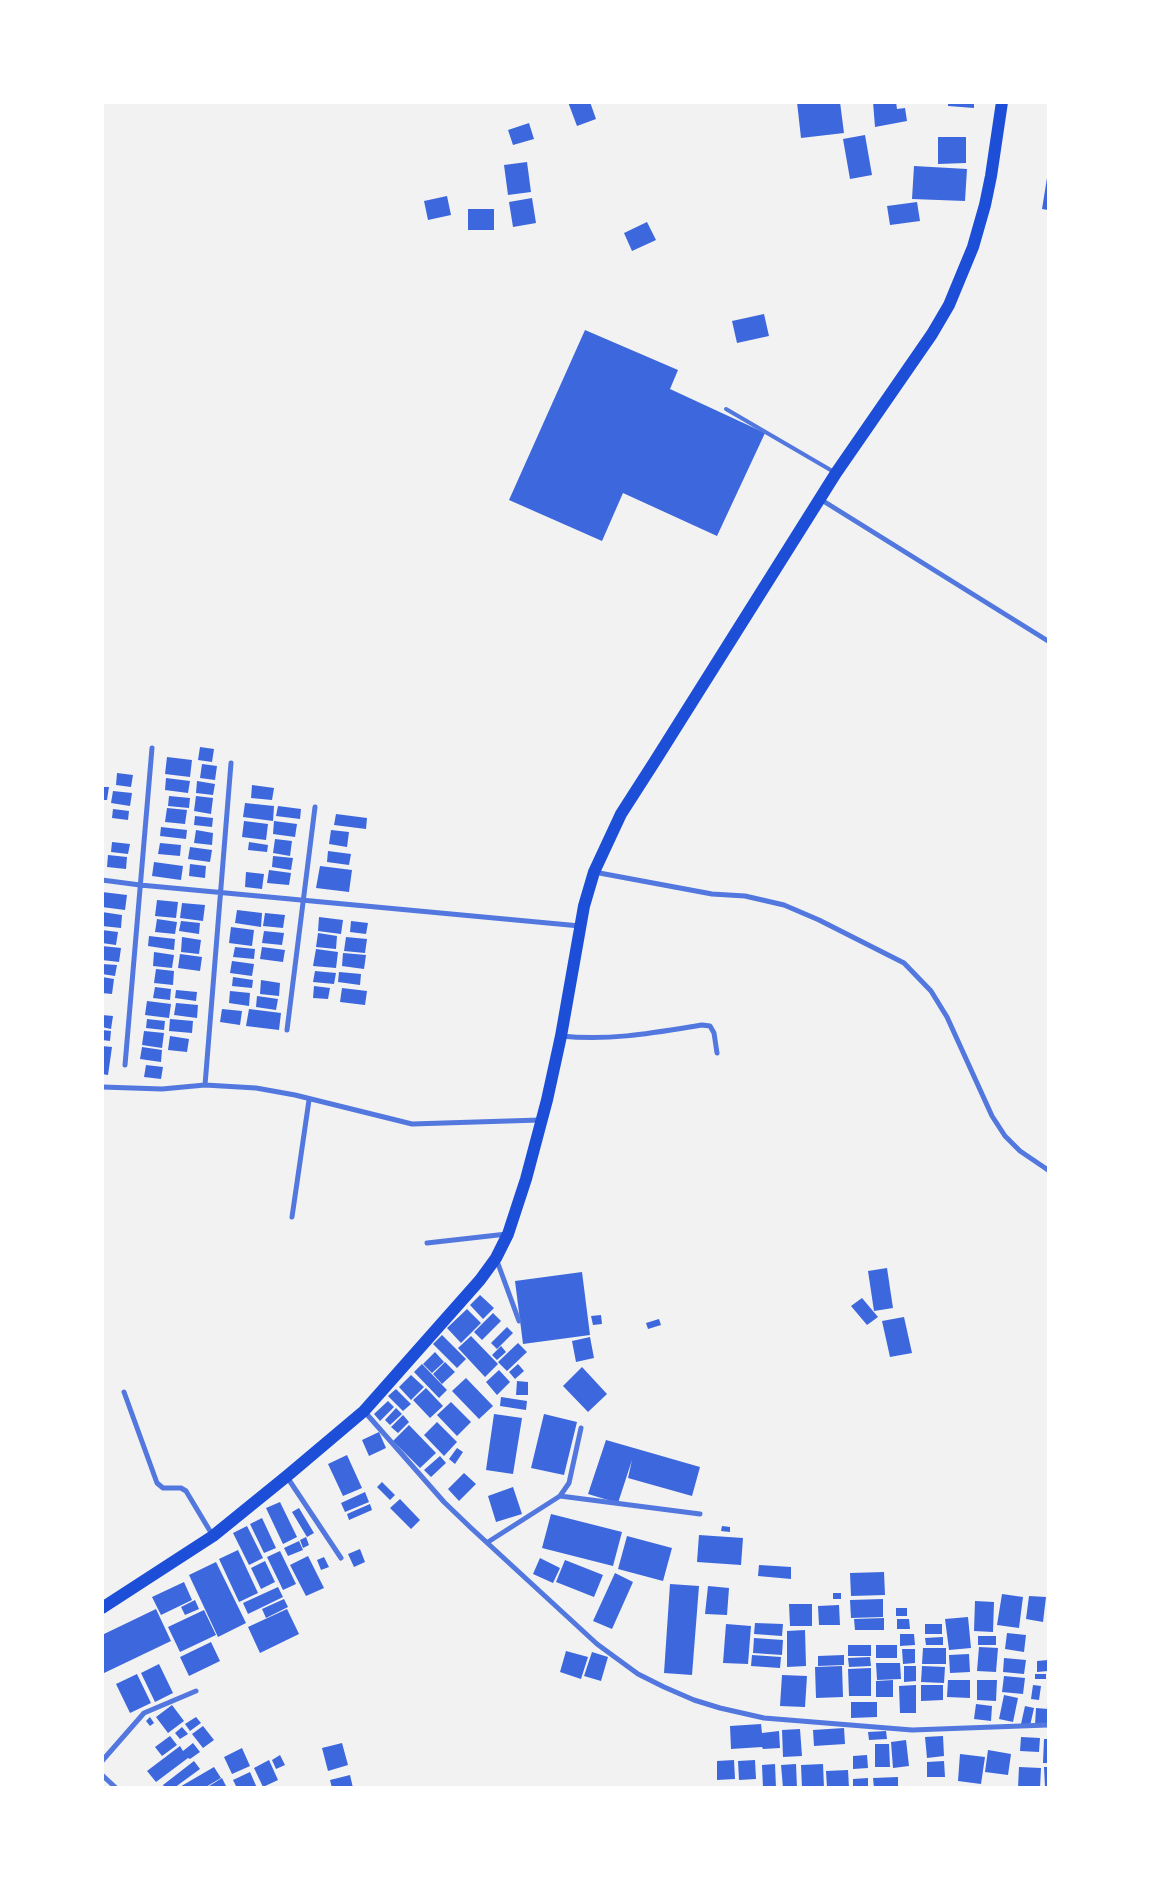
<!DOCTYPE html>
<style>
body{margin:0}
#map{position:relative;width:1151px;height:1890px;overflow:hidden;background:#f2f2f2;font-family:"Roboto Condensed",sans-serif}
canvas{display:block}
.frame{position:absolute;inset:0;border:104px solid #fff;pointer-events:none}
</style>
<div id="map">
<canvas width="1151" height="1890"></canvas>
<div class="frame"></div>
</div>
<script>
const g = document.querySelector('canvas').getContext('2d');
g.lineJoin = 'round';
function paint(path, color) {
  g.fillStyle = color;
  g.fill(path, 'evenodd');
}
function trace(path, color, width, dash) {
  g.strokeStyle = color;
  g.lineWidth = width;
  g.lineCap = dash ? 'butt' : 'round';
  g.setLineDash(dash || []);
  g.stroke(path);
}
const building = new Path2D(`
 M 568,102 L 590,102 L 596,119 L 577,126 Z
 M 797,102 L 840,102 L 844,133 L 801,138 Z
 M 873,102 L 896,102 L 897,109 L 905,108 L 907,121 L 875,127 Z
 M 948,102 L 974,102 L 974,108 L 948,106 Z
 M 529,123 L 534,139 L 513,145 L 508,130 Z
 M 865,135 L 872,175 L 850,179 L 843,139 Z
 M 938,137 L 966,137 L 966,163 L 938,164 Z
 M 527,162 L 531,192 L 508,195 L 504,165 Z
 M 914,166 L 967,169 L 965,201 L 912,199 Z
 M 1047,178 L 1048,178 L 1048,210 L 1042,209 Z
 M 447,196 L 451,215 L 428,220 L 424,201 Z
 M 532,198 L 536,223 L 513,227 L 509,202 Z
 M 917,202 L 920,221 L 890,225 L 887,206 Z
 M 468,209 L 494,209 L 494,230 L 468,230 Z
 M 647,222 L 656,240 L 632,251 L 624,233 Z
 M 764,314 L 769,336 L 737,343 L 732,321 Z
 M 585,330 L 678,370 L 670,389 L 765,433 L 717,536 L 623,493 L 602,541 L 509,500 Z
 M 200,747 L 214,749 L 212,762 L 198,760 Z
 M 167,757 L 192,760 L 190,777 L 165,774 Z
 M 202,764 L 217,766 L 215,780 L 200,778 Z
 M 117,773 L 133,775 L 131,787 L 116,785 Z
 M 166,778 L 190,781 L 188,793 L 165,790 Z
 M 197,781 L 215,784 L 213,795 L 196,793 Z
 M 252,785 L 274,788 L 272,800 L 251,798 Z
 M 102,787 L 109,787 L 107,800 L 102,800 Z
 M 113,791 L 132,793 L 130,806 L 111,803 Z
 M 169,796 L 190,798 L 189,808 L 168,806 Z
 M 196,796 L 213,798 L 211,814 L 194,811 Z
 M 245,803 L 274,806 L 273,821 L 243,817 Z
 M 278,806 L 301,809 L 300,819 L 276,816 Z
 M 167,808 L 187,810 L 185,824 L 165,822 Z
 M 113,809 L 129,811 L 128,820 L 112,818 Z
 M 336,814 L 367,818 L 366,829 L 334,825 Z
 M 195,816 L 213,818 L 212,827 L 194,825 Z
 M 244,821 L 268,824 L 266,840 L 242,837 Z
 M 274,821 L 297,824 L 295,837 L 273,834 Z
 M 161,827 L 187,830 L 186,839 L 160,836 Z
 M 196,830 L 213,833 L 212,845 L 194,843 Z
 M 331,830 L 349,832 L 347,847 L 329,844 Z
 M 275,839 L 292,841 L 290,856 L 273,853 Z
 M 112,842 L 130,844 L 128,854 L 111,852 Z
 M 249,842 L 268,845 L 267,852 L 248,850 Z
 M 160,843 L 181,845 L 180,856 L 158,854 Z
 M 190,847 L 212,850 L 210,862 L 188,859 Z
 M 328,851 L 351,854 L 349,865 L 327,862 Z
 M 108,855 L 127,857 L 126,869 L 107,867 Z
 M 273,856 L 293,858 L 291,870 L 272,867 Z
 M 154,862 L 183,866 L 181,880 L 152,876 Z
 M 190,864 L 206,866 L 205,878 L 189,876 Z
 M 320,866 L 352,870 L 349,892 L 316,888 Z
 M 269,870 L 291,873 L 289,885 L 267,883 Z
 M 246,872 L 264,874 L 262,889 L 245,887 Z
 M 102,892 L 127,895 L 125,910 L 102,907 Z
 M 157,900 L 178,902 L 176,918 L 155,916 Z
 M 182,903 L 205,905 L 203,921 L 180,918 Z
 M 237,910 L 262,913 L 261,927 L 235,923 Z
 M 102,912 L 122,915 L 121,928 L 102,926 Z
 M 265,913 L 285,915 L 283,928 L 263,926 Z
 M 319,917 L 343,920 L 341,934 L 318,931 Z
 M 157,919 L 177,922 L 175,934 L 155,932 Z
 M 181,921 L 200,923 L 199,934 L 179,931 Z
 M 351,921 L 368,923 L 366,934 L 350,932 Z
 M 231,927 L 254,930 L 252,946 L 229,943 Z
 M 102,930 L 118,932 L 116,945 L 102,943 Z
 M 264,931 L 284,933 L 282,945 L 262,943 Z
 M 318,933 L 337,936 L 336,949 L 316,947 Z
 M 149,936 L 175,939 L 174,950 L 148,946 Z
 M 182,937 L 201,940 L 199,954 L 181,952 Z
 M 346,937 L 367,939 L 365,953 L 344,951 Z
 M 102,946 L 121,948 L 119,962 L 102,960 Z
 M 235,947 L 255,949 L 254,959 L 233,957 Z
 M 262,947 L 285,950 L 283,962 L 260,959 Z
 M 316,949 L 338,952 L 336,968 L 313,966 Z
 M 154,952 L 174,955 L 172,968 L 153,966 Z
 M 343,953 L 366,955 L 364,969 L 342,966 Z
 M 180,954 L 202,957 L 200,971 L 178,968 Z
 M 232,961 L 254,964 L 252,976 L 230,973 Z
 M 102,964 L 117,965 L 115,976 L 102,974 Z
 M 156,969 L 174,971 L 173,985 L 154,983 Z
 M 315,971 L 336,973 L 334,984 L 313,982 Z
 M 339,972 L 361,974 L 360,985 L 338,982 Z
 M 102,977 L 114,979 L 112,994 L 102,993 Z
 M 233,977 L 253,980 L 252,988 L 232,986 Z
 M 261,980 L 280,983 L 279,996 L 260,994 Z
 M 314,986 L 330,988 L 328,999 L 313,998 Z
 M 155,987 L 171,989 L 170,1000 L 153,998 Z
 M 342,988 L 367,991 L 365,1005 L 340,1002 Z
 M 176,990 L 197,992 L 196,1001 L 175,998 Z
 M 230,991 L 250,993 L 249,1006 L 229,1003 Z
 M 257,996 L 278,999 L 276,1010 L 256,1007 Z
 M 147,1001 L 171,1004 L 169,1018 L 145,1015 Z
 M 176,1003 L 198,1005 L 197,1018 L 174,1015 Z
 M 222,1009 L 242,1011 L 240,1025 L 220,1022 Z
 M 249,1009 L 281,1013 L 279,1030 L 246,1026 Z
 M 102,1015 L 113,1016 L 111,1029 L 102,1027 Z
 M 147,1019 L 165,1021 L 164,1030 L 146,1028 Z
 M 170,1019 L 193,1021 L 192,1033 L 169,1031 Z
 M 102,1030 L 111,1031 L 110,1041 L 102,1040 Z
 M 144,1031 L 164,1033 L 162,1048 L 142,1045 Z
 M 170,1036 L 189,1039 L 187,1052 L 168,1050 Z
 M 102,1046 L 112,1047 L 108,1075 L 102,1074 Z
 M 142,1047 L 162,1050 L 161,1062 L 140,1059 Z
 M 146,1065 L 163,1067 L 161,1079 L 144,1077 Z
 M 887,1268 L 893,1308 L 874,1311 L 868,1271 Z
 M 582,1272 L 590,1335 L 523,1344 L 515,1281 Z
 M 480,1295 L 494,1308 L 483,1319 L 470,1305 Z
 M 862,1298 L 878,1317 L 867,1325 L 851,1306 Z
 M 467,1309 L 481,1323 L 461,1343 L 447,1328 Z
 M 493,1313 L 501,1321 L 482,1340 L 474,1332 Z
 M 601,1315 L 602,1324 L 593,1325 L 591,1316 Z
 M 904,1317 L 912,1353 L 890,1357 L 882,1321 Z
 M 659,1319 L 661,1325 L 648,1329 L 646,1323 Z
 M 507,1327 L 513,1333 L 497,1349 L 491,1343 Z
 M 442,1335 L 466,1359 L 457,1368 L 433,1344 Z
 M 471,1336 L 498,1364 L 485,1377 L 458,1348 Z
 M 590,1337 L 594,1358 L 576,1362 L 572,1341 Z
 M 518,1343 L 527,1352 L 507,1371 L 498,1362 Z
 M 501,1346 L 506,1352 L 497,1360 L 492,1355 Z
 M 435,1352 L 444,1362 L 432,1373 L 423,1364 Z
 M 445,1362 L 455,1372 L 442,1384 L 433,1374 Z
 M 422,1364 L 447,1390 L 439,1398 L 414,1372 Z
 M 518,1364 L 524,1371 L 515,1379 L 509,1372 Z
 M 582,1367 L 607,1394 L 588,1412 L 563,1386 Z
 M 499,1370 L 510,1382 L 497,1395 L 486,1382 Z
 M 411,1375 L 424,1387 L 411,1400 L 399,1387 Z
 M 466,1378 L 493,1406 L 479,1419 L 452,1391 Z
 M 517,1381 L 528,1382 L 528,1395 L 516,1395 Z
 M 426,1388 L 443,1406 L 430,1418 L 413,1400 Z
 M 396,1389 L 411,1404 L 403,1411 L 388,1396 Z
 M 501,1397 L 527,1401 L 526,1410 L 500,1406 Z
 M 388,1401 L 394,1407 L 380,1421 L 374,1414 Z
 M 451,1402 L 471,1422 L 457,1436 L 437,1415 Z
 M 396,1408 L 402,1414 L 390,1425 L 385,1420 Z
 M 494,1414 L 522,1418 L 513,1474 L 486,1470 Z
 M 544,1414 L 577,1422 L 564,1475 L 531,1468 Z
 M 403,1415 L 409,1422 L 398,1433 L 391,1427 Z
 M 437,1422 L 457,1442 L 444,1456 L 424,1435 Z
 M 409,1425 L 436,1453 L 420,1468 L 393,1441 Z
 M 379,1432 L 386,1448 L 369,1456 L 362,1440 Z
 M 606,1440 L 700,1467 L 692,1496 L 628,1478 L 632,1460 L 618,1503 L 588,1494 Z
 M 457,1448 L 463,1452 L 455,1464 L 449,1459 Z
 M 347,1455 L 362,1488 L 343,1496 L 328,1464 Z
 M 440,1456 L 446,1463 L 431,1477 L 424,1470 Z
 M 464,1473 L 476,1484 L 459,1501 L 448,1489 Z
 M 382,1482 L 395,1495 L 390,1500 L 377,1487 Z
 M 513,1487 L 522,1514 L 496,1522 L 488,1496 Z
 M 365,1492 L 369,1502 L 345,1512 L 341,1503 Z
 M 400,1499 L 420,1520 L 411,1529 L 390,1508 Z
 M 280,1502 L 297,1537 L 283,1544 L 266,1508 Z
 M 370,1504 L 372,1510 L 349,1520 L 347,1514 Z
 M 299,1508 L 314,1533 L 307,1537 L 292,1512 Z
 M 551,1514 L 622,1532 L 613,1566 L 542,1548 Z
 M 262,1518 L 276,1548 L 264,1553 L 250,1524 Z
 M 247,1526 L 263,1558 L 249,1565 L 233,1533 Z
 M 722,1526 L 730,1527 L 730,1532 L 721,1531 Z
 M 699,1535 L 743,1538 L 741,1565 L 697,1562 Z
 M 627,1536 L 672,1548 L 663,1581 L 618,1569 Z
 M 306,1537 L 309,1545 L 303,1548 L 300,1540 Z
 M 299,1541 L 303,1550 L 288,1556 L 284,1548 Z
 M 360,1549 L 365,1562 L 354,1567 L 348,1554 Z
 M 238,1550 L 258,1593 L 239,1602 L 219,1559 Z
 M 280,1551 L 296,1584 L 283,1590 L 267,1557 Z
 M 308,1556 L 324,1588 L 306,1596 L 290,1565 Z
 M 324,1557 L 329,1567 L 321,1570 L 317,1560 Z
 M 540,1558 L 560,1568 L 553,1583 L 533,1574 Z
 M 565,1560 L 603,1575 L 594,1597 L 556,1582 Z
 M 265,1561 L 275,1582 L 261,1589 L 251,1568 Z
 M 216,1562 L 246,1623 L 218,1637 L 189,1575 Z
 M 759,1565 L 791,1567 L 791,1579 L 758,1576 Z
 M 884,1572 L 885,1595 L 851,1596 L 850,1573 Z
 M 615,1573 L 633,1582 L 612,1629 L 593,1621 Z
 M 184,1582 L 192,1600 L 161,1615 L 152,1597 Z
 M 670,1584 L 699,1586 L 692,1675 L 664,1673 Z
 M 708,1586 L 729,1588 L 727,1615 L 705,1614 Z
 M 278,1587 L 283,1597 L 248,1614 L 243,1603 Z
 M 833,1593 L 841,1593 L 841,1599 L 833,1599 Z
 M 1002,1594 L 1023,1597 L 1019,1628 L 997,1625 Z
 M 1029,1596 L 1046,1597 L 1043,1622 L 1026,1619 Z
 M 284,1599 L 288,1607 L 266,1618 L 262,1609 Z
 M 883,1599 L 883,1617 L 851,1618 L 850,1600 Z
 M 195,1600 L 199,1609 L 185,1615 L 181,1607 Z
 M 975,1601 L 994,1602 L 993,1632 L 974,1631 Z
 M 789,1604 L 812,1604 L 812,1626 L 790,1626 Z
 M 839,1605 L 840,1625 L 819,1625 L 818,1606 Z
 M 896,1608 L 907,1608 L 907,1616 L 896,1616 Z
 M 156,1609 L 171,1641 L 102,1674 L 102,1635 Z
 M 287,1609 L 299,1634 L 260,1653 L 248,1627 Z
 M 204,1610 L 216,1635 L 180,1652 L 168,1627 Z
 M 968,1617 L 971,1648 L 949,1650 L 945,1619 Z
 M 884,1618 L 884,1630 L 855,1630 L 854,1619 Z
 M 897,1619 L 909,1619 L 910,1629 L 897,1629 Z
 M 755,1623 L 783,1624 L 782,1636 L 754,1634 Z
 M 726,1624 L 751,1626 L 748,1664 L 723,1663 Z
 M 925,1624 L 942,1624 L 942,1634 L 925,1634 Z
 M 805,1630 L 806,1666 L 787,1667 L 787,1631 Z
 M 1007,1633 L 1026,1635 L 1024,1652 L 1005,1649 Z
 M 900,1634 L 914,1634 L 915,1645 L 900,1646 Z
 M 978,1636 L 996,1636 L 996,1645 L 978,1645 Z
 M 943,1637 L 943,1645 L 926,1645 L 925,1638 Z
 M 754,1638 L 783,1640 L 782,1655 L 753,1653 Z
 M 211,1642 L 220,1661 L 189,1676 L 180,1657 Z
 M 848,1645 L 871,1645 L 871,1656 L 848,1656 Z
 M 876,1645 L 897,1645 L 897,1658 L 876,1658 Z
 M 979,1647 L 998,1648 L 996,1672 L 977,1671 Z
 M 923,1648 L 946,1648 L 946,1664 L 922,1664 Z
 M 902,1649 L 915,1649 L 915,1663 L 903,1664 Z
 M 566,1651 L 588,1657 L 581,1679 L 560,1672 Z
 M 592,1652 L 608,1657 L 601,1681 L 584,1676 Z
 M 969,1654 L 970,1672 L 950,1673 L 949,1655 Z
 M 752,1655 L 781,1657 L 780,1668 L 751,1666 Z
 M 844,1655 L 844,1665 L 818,1666 L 818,1656 Z
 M 870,1657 L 871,1666 L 849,1667 L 848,1658 Z
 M 1004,1658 L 1026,1660 L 1024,1674 L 1003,1672 Z
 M 1048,1660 L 1048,1671 L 1037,1672 L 1037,1661 Z
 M 876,1663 L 900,1663 L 901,1679 L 877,1680 Z
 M 159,1664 L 173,1693 L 155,1702 L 141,1673 Z
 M 842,1666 L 843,1697 L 816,1698 L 815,1667 Z
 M 904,1666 L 916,1666 L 916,1681 L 904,1682 Z
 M 922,1666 L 945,1667 L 944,1683 L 921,1682 Z
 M 871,1668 L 871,1696 L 849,1696 L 848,1669 Z
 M 137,1674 L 151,1703 L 130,1713 L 116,1684 Z
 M 1035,1674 L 1046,1674 L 1046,1679 L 1035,1679 Z
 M 782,1675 L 807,1676 L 805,1707 L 780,1706 Z
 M 1004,1676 L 1025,1678 L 1023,1694 L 1002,1692 Z
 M 893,1680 L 893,1697 L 876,1697 L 876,1681 Z
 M 948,1680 L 970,1680 L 970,1698 L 947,1697 Z
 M 977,1680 L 997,1680 L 996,1701 L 977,1700 Z
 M 916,1685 L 916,1713 L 900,1713 L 899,1686 Z
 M 921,1685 L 943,1685 L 943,1700 L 921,1701 Z
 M 1033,1685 L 1041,1686 L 1039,1700 L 1031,1699 Z
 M 1004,1695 L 1018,1698 L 1013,1722 L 999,1719 Z
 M 851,1702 L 877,1702 L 877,1717 L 851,1718 Z
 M 976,1704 L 992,1706 L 991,1721 L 974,1719 Z
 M 172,1705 L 184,1721 L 168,1733 L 156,1717 Z
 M 1025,1706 L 1034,1708 L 1030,1726 L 1021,1724 Z
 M 1036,1708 L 1048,1709 L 1048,1725 L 1035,1725 Z
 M 150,1717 L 154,1723 L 150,1726 L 146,1721 Z
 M 196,1717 L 201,1723 L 190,1731 L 185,1724 Z
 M 761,1724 L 762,1733 L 779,1731 L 780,1748 L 763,1749 L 762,1747 L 731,1749 L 730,1726 Z
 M 203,1726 L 214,1740 L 203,1748 L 192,1734 Z
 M 182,1727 L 188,1734 L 180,1739 L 175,1733 Z
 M 844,1728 L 845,1744 L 814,1746 L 813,1730 Z
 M 800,1729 L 802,1756 L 783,1757 L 782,1730 Z
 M 886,1731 L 887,1739 L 869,1740 L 868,1732 Z
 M 170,1736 L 177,1745 L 162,1756 L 155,1747 Z
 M 943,1736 L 944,1756 L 927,1758 L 925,1737 Z
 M 1021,1737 L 1040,1738 L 1039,1752 L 1020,1751 Z
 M 1044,1739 L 1048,1739 L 1048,1763 L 1043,1763 Z
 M 906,1740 L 909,1766 L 893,1768 L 891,1742 Z
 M 193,1743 L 200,1752 L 190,1759 L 188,1758 L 156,1782 L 147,1771 L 180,1746 L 183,1751 Z
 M 342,1743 L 348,1765 L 328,1771 L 322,1748 Z
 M 875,1744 L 889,1744 L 890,1767 L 875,1767 Z
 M 242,1748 L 250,1766 L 232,1774 L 224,1757 Z
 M 988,1750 L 1011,1754 L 1008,1775 L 985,1772 Z
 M 960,1754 L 985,1757 L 981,1784 L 958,1781 Z
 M 280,1755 L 285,1765 L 276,1769 L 272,1760 Z
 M 867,1755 L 868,1768 L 853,1769 L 853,1756 Z
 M 269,1760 L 278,1780 L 263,1787 L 254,1768 Z
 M 734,1760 L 735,1779 L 717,1780 L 717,1761 Z
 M 755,1760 L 756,1779 L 739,1780 L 738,1761 Z
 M 194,1761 L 200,1769 L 174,1788 L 165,1788 L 163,1785 Z
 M 944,1761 L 945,1777 L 927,1777 L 927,1762 Z
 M 775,1764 L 776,1788 L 763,1788 L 762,1765 Z
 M 796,1764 L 797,1788 L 783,1788 L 781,1765 Z
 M 823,1764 L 824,1788 L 802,1788 L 801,1765 Z
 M 214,1767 L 221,1778 L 204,1788 L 178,1788 Z
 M 1019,1767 L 1041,1768 L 1040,1788 L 1018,1788 Z
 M 1044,1767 L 1048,1767 L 1048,1787 L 1045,1787 Z
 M 848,1770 L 849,1788 L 827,1788 L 826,1771 Z
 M 250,1772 L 257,1788 L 237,1788 L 233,1780 Z
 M 350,1775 L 353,1788 L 332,1788 L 330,1780 Z
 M 898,1777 L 898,1788 L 874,1788 L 873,1778 Z
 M 222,1778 L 227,1788 L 206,1788 Z
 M 868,1778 L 868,1788 L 853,1788 L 853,1779 Z`);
const service = new Path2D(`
 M 726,409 L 834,472`);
const minor = new Path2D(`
 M 820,499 L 1048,641
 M 594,872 L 712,894 L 745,896 L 784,905 L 819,920 L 904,963 L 931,991 L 947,1017 L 992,1116 L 1005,1136 L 1020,1151 L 1048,1170
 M 102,880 L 140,885 L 580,926
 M 287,1030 L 315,807
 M 561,1036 C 611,1041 653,1033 702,1025 L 710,1026 L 714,1033 L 717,1053
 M 125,1065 L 152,748
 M 205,1085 L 231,763
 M 102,1087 L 162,1089 L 205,1085 L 256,1088 L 295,1095 L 412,1124 L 540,1120
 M 292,1217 L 309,1100
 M 427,1243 L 507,1234
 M 497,1261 L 519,1321
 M 124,1392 L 157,1483 L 163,1488 L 181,1488 L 186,1491 L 213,1536
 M 364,1411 L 444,1502 L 470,1527 L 597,1644 L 638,1674 L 664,1687 L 694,1700 L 720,1708 L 764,1718 L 912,1730 L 1048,1725
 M 287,1477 L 341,1558
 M 560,1496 L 700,1514
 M 488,1542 L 560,1496 L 569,1483 L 581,1428
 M 102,1761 L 144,1713 L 196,1691
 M 102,1775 L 116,1788`);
const primary = new Path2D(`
 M 102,1608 L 213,1536 L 287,1476 L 364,1411 L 480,1280 L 496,1258 L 508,1234 L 526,1179 L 547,1100 L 561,1036 L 584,906 L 594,872 L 621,814 L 655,761 L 836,473 L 932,334 L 949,305 L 973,247 L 985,205 L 991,176 L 1002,102`);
paint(building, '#3d67dc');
trace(service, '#5277de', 4);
trace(minor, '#5277de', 5);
trace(primary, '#1d4ed8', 12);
</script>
